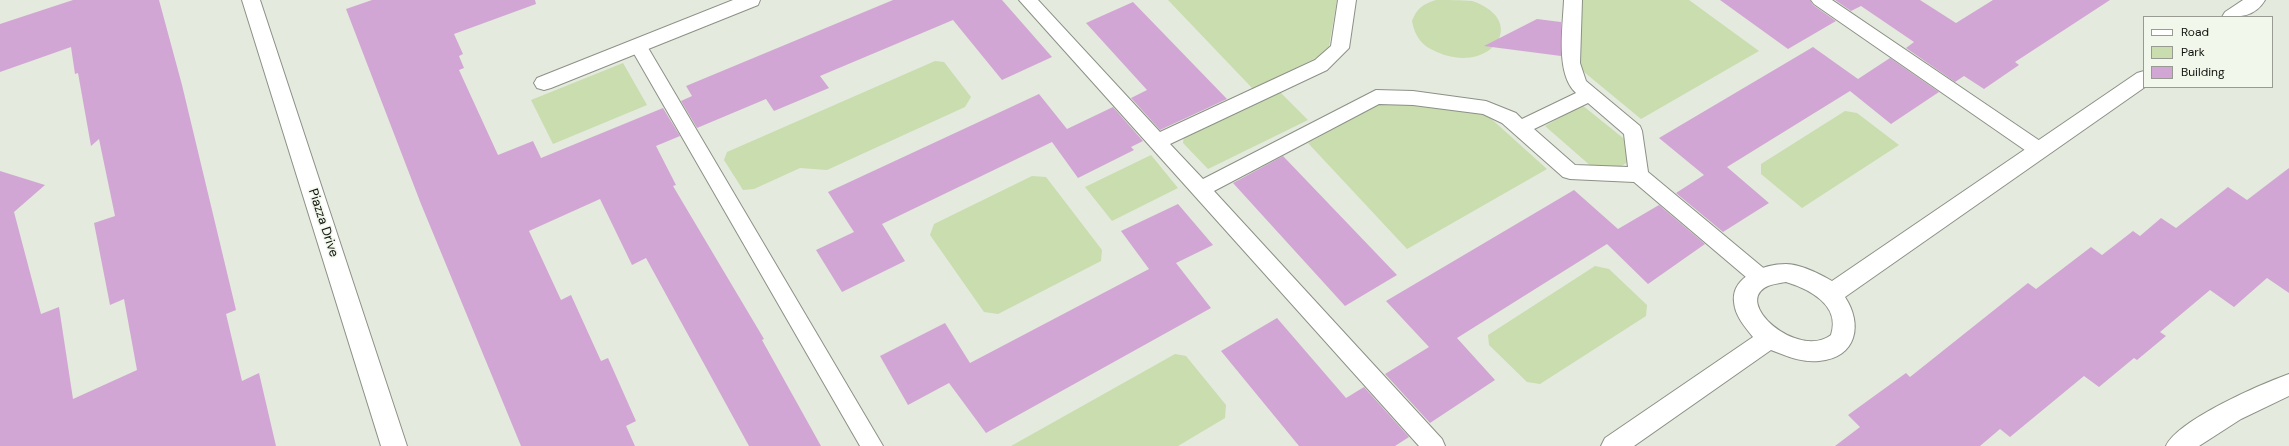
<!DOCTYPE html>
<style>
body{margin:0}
#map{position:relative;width:2289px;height:446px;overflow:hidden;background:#e4eadd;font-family:"DM Sans",sans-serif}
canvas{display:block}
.legend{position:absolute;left:2143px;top:16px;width:130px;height:72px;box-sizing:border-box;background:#f1f7ea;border:1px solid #979b92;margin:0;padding:5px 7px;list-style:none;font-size:12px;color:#10120e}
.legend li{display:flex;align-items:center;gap:8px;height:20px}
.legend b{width:20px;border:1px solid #979b92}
</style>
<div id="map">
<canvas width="2289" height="446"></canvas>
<ul class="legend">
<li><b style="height:5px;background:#fff"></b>Road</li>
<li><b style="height:11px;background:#c9ddaf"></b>Park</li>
<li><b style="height:11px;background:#d2a6d4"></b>Building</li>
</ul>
</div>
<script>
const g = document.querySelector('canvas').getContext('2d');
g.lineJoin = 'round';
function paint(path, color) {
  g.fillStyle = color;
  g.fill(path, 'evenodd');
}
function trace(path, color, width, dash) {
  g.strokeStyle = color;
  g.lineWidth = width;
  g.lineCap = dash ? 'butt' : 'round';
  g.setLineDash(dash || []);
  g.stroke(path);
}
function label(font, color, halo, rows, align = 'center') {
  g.font = font + ' "DM Sans",sans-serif';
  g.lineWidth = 3;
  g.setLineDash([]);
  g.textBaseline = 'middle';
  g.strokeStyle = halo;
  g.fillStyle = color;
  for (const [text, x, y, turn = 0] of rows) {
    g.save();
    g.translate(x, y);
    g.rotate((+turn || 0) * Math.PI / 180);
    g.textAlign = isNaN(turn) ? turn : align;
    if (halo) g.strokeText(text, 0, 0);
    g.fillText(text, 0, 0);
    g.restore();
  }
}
const green = new Path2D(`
 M 1168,0 L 1337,0 L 1328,52 L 1253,89 Z
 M 1436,0 C 1447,0 1462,0 1472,1 C 1531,21 1490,76 1437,52 C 1422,46 1415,37 1412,21 C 1417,8 1423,4 1436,0 Z
 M 1583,0 L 1689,0 L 1759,51 L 1641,119 L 1578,67 L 1579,2 Z
 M 935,61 L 944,62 L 971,97 L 965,107 L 827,170 L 800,168 L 754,189 L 743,190 L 724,160 L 727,152 Z
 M 623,63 L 647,105 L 553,144 L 531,100 Z
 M 1278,90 L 1308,120 L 1208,169 L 1183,143 L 1184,135 Z
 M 1387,100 L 1487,115 L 1547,169 L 1407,249 L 1308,143 Z
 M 1582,105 L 1628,142 L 1629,161 L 1616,170 L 1592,167 L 1545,126 Z
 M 1845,111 L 1857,113 L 1899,145 L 1802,208 L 1761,174 L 1761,164 Z
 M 1151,155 L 1178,188 L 1112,221 L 1085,187 Z
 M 1032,176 L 1046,177 L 1102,250 L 1101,261 L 998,314 L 984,312 L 930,235 L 934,224 Z
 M 1595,266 L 1609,269 L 1647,305 L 1646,316 L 1540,384 L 1527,382 L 1489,345 L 1488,335 Z
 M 1175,354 L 1186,356 L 1226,405 L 1225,418 L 1178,446 L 1011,446 Z`);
const building = new Path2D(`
 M 73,0 L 159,0 L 182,85 L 236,310 L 226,314 L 242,381 L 259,373 L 276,446 L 0,446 L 0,171 L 45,185 L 14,212 L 41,314 L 59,307 L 73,399 L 137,370 L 124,299 L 110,305 L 94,223 L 115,216 L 99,139 L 91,146 L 78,73 L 75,74 L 71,47 L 0,72 L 0,24 Z
 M 372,0 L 535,0 L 536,4 L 454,34 L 463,54 L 459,56 L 464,68 L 459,70 L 498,155 L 533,141 L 541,158 L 663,108 L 680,136 L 656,146 L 676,185 L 673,186 L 764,339 L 762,340 L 821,446 L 749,446 L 646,258 L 632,265 L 600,199 L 529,231 L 561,300 L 571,295 L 601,361 L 608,358 L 636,421 L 626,426 L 635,446 L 521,446 L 421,204 L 346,9 Z
 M 893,0 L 1002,0 L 1052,57 L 1002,80 L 953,20 L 820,76 L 829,88 L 774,111 L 766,99 L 697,128 L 681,101 L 692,96 L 686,86 Z
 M 1720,0 L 1810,0 L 1813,5 L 1836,21 L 1788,49 Z
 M 1835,0 L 1920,0 L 1956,23 L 1993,0 L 2110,0 L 2015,62 L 2019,65 L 1984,89 L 1964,76 L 1955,82 L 1906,48 L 1914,42 L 1861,6 L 1851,11 Z
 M 1133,2 L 1227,99 L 1160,130 L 1131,98 L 1147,90 L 1086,23 Z
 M 1537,19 L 1561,22 L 1561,56 L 1484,46 Z
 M 1813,47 L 1858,79 L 1890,58 L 1939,92 L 1891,124 L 1850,91 L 1727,167 L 1769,203 L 1723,232 L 1676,193 L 1704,175 L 1659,138 Z
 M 1039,94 L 1067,129 L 1113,107 L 1143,141 L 1131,147 L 1134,150 L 1078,178 L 1052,142 L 882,224 L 905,261 L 842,292 L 816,250 L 854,232 L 828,192 Z
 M 1283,156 L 1397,275 L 1345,306 L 1233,183 Z
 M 2289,168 L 2289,293 L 2267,278 L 2234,307 L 2210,290 L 2160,332 L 2166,336 L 2137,360 L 2134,358 L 2099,387 L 2084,376 L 2010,437 L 2000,429 L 1980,446 L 1835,446 L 1860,427 L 1848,415 L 1906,373 L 1910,377 L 2028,283 L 2036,289 L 2091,247 L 2102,255 L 2133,231 L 2140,236 L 2161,218 L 2176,228 L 2228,187 L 2247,200 Z
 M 1574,190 L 1618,229 L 1659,205 L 1705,244 L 1648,284 L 1607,244 L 1457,338 L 1495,380 L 1430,423 L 1385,374 L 1429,347 L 1386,301 Z
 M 1178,204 L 1213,245 L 1176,263 L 1211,308 L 986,433 L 949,383 L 908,405 L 880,356 L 945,323 L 970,363 L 1149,269 L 1121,231 Z
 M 1277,318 L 1346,398 L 1364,387 L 1409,437 L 1395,446 L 1299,446 L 1221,351 Z`);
const lane = new Path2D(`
 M 1019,0 L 1038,0 L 1160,132 L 1315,60 L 1331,46 L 1338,0 L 1356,0 L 1349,48 L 1327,70 L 1170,144 L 1203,179 L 1376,90 L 1413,91 L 1486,101 L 1516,113 L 1522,119 L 1576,93 C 1555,74 1563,26 1564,0 L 1582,0 L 1580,63 L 1586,81 L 1640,126 L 1642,131 L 1648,172 L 1767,271 L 1770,277 L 1767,283 L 1760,285 L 1753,283 L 1634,182 L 1570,179 L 1563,177 L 1502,123 L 1483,114 L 1413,105 L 1379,104 L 1214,191 L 1442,439 L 1445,446 L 1419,446 ZM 1588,103 L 1624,134 L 1628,167 L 1575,165 L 1534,129 Z
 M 1811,0 L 1832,0 L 2046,145 L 2049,150 L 2046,155 L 2039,157 L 2032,155 L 1814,4 Z
 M 638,39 L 644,41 L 883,446 L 860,446 L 629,45 L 632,41 Z`);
const street = new Path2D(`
 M 242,0 L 260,0 L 407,446 L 381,446 Z
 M 733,0 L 760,0 L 758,5 L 551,88 L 544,90 L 537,88 L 534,83 L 537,78 Z
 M 2243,0 L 2265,0 C 2255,17 2240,17 2222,17 L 2225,12 Z
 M 2144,71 L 2145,87 L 1845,297 C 1863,324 1857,358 1819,361 C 1802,363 1787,356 1771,350 L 1634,446 L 1601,446 L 1605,438 L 1753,337 C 1745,327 1735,316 1734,302 C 1731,276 1765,264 1786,264 C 1800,264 1820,274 1832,281 L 2137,73 ZM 1786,282 C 1809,289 1841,305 1831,335 C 1798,360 1731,302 1768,286 C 1773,284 1780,283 1786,282 Z
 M 2289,374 L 2289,396 L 2241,419 L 2199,446 L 2166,446 C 2178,420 2261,384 2289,374 Z`);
const streetNames = [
 ["Piazza Drive",323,223,72]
];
paint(green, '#c9ddaf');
paint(building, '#d2a6d4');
trace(lane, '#8b9185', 2);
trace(street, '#8b9185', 2);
paint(lane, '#fff');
paint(street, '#fff');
label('13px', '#10120e', '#f1f7ea', streetNames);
</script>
